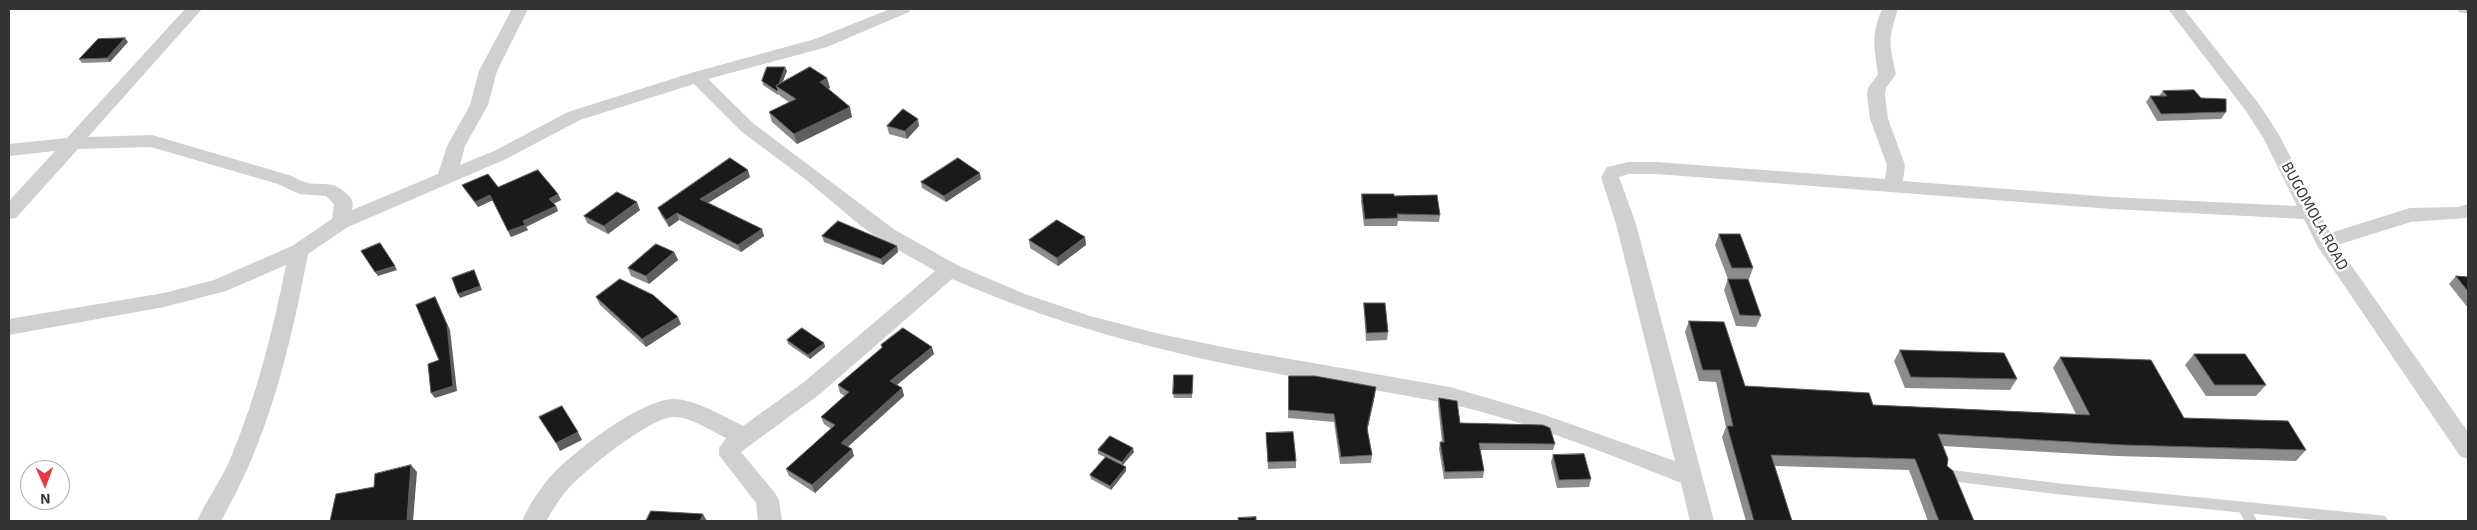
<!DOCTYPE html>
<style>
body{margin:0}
#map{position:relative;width:2477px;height:530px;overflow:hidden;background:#fff;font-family:"Exo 2",sans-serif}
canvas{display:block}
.frame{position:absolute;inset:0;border:10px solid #333;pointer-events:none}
.north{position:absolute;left:20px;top:460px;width:50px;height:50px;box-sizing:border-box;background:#fff;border:1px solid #adadad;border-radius:50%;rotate:178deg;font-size:14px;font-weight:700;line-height:20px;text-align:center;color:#333}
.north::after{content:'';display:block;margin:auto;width:18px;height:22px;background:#e63946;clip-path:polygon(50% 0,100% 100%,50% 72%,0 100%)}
</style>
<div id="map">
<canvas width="2477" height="530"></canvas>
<div class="frame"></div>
<div class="north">N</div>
</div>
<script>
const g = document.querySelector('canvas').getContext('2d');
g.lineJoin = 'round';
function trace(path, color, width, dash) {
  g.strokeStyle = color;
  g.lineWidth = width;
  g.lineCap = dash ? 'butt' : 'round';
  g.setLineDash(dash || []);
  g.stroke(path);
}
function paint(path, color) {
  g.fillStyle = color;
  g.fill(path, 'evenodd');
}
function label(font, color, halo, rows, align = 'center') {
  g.font = font + ' "Exo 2",sans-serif';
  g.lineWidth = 5;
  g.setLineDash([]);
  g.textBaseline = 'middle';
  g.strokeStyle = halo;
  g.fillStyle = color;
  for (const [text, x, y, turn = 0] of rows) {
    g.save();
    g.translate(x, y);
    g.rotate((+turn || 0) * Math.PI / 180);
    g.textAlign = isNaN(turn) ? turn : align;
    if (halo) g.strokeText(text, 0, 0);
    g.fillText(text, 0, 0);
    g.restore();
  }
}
const service = new Path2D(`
 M 1947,475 L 2060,489 L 2382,521
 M 2243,507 L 2251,521`);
const minor = new Path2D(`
 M 185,9 L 202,9 L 88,137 L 152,135 L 292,176 C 295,177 298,180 302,181 C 319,188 330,178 346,193 C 352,199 354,201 352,210 L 438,174 L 447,146 L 470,105 L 479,71 L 512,9 L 528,9 L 497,71 L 488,105 L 465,146 L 460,165 L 494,151 L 568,112 L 691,73 L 815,39 L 890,9 L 911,9 L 909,12 L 827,47 L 708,79 L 754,124 L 895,230 L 959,266 L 1025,294 L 1090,316 L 1160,334 L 1233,349 L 1450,387 L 1542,414 L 1675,461 L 1616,224 L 1601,177 L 1607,167 L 1628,162 L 1656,162 L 1885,179 L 1887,165 L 1870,119 L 1867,94 L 1868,88 L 1878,74 C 1874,46 1871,35 1882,9 L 1898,9 C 1888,40 1889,42 1896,74 L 1886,88 L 1885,94 L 1888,119 L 1905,165 L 1903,181 L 2111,197 L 2297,206 L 2264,139 L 2246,111 L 2168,9 L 2184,9 L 2259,104 L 2279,135 L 2330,233 L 2410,208 L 2458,207 L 2468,204 L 2468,217 L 2466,218 L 2411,222 L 2337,245 L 2468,432 L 2468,459 L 2460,456 L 2318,247 L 2304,219 L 2111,209 L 1656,174 L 1628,174 L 1619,177 L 1636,224 L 1714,521 L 1690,521 L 1681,483 C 1606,453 1529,422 1450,404 C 1378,389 1304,380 1232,365 C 1135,345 1043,319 952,279 L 820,394 L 741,452 L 775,493 L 779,500 L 782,521 L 758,521 L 756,503 L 719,455 L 719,448 L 726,438 C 711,431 691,417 674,417 C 650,417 584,471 568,489 C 559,499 553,510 546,521 L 522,521 C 529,506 539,489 551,476 C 573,452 639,401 672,399 C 693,398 725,417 743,426 L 804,382 L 935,271 L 881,240 L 861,226 L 805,179 L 742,132 L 694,84 L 580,120 L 506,159 L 348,227 L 308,254 C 290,348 269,438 221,521 L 197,521 C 207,499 222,479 231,457 C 257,395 273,330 286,265 L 226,291 L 164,307 L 9,335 L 9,319 L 164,293 L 214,280 L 292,246 L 332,219 L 334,204 L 326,196 L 299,194 L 278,184 L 151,147 L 78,149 L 16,218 L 9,219 L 9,201 L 55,151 L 9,156 L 9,144 L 67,138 Z
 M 2457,9 L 2468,9 L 2468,14 L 2459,12 Z`);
const wall = new Path2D(`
 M 128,42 L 110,62 L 82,63 L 79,59 Z
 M 787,71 L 782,83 L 827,78 L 830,88 L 828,89 L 852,117 L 797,144 L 772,122 L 769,112 L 789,102 L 780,96 L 779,94 L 778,95 L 763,85 L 762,81 Z
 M 2163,91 L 2201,98 L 2226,112 L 2221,119 L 2157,121 L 2146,102 L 2150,96 L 2159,96 Z
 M 887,126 L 919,126 L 907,139 L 889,134 Z
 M 750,177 L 708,203 L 762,229 L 764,236 L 741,252 L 679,220 L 669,227 L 661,215 L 658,208 Z
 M 981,179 L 946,202 L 922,188 L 921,182 Z
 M 462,185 L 498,187 L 558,194 L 561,200 L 554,204 L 556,206 L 558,211 L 526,227 L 528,230 L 511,237 L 493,200 L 478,207 L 465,190 Z
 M 1362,194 L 1394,196 L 1440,215 L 1439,222 L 1398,221 L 1397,226 L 1364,226 L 1361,201 Z
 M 640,210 L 608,234 L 587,223 L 584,216 Z
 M 1719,234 L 1753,268 L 1749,279 L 1737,279 L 1761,316 L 1756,327 L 1736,326 L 1724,290 L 1728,279 L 1715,245 Z
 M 822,236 L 897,246 L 898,252 L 883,265 L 824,242 Z
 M 1085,237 L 1086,245 L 1058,266 L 1030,248 L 1029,240 Z
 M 674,252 L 678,260 L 649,284 L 631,276 L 628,268 Z
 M 2456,276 L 2468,277 L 2468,308 L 2449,284 Z
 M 596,297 L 681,324 L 646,347 L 600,305 Z
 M 1364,303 L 1388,332 L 1387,340 L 1366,341 L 1364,311 Z
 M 1689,321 L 1745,386 L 1873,405 L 2076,414 L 2053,368 L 2060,357 L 2184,418 L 2306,450 L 2296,461 L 2116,456 L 1943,446 L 1947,466 L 1974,521 L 1928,521 L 1909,470 L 1775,466 L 1792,521 L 1746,521 L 1722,437 L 1726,427 L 1716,382 L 1699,381 L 1685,332 Z
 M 787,340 L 824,343 L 825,347 L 810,359 L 788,344 Z
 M 881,345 L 934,354 L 897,385 L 902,388 L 904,396 L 848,447 L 854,456 L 815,493 L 789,476 L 786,469 L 831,429 L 824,424 L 821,417 L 845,396 L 840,393 L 838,385 L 881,348 Z
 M 1900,350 L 2017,379 L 2010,390 L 1905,388 L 1894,361 Z
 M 2194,354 L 2266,385 L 2256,396 L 2206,396 L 2185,365 Z
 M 1289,376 L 1375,395 L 1367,431 L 1372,455 L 1371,463 L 1340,464 L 1334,422 L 1288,418 Z
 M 1193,379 L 1192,398 L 1174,398 L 1173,394 Z
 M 1439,398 L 1460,423 L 1555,444 L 1553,450 L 1480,450 L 1484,471 L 1483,478 L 1444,479 L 1439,449 L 1440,442 L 1442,442 L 1438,405 Z
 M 1266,433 L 1296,461 L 1296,468 L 1268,469 Z
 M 1098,450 L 1134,452 L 1122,465 L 1126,467 L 1126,471 L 1111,490 L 1091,479 L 1090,475 L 1105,457 L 1098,454 Z
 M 1553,455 L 1591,479 L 1589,487 L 1557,488 L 1551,462 Z`);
const shadedWall = new Path2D(`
 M 125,38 L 128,42 L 110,62 L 107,58 Z
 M 785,67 L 787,71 L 780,88 L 778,87 Z
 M 827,78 L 830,88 L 823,92 L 820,82 Z
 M 850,107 L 852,117 L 797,144 L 794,134 Z
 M 918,119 L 919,126 L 907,139 L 905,131 Z
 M 748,170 L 750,177 L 703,206 L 700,199 Z
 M 980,173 L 981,179 L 946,202 L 944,196 Z
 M 558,194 L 561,200 L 552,204 L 549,199 Z
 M 490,195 L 493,200 L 478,207 L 475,202 Z
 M 637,202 L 640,210 L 608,234 L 604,226 Z
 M 556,206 L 558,211 L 526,227 L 523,221 Z
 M 677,213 L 679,220 L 669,227 L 666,220 Z
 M 525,225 L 528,230 L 511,237 L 508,231 Z
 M 762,229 L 764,236 L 741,252 L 738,245 Z
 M 1085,237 L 1086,245 L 1058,266 L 1057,258 Z
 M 897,246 L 898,252 L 883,265 L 881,259 Z
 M 674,252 L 678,260 L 649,284 L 646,276 Z
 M 395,266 L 397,270 L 378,276 L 375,272 Z
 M 474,270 L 482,290 L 460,298 L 458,294 Z
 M 435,297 L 438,303 L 450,330 L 457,391 L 435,398 L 431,393 L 453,386 Z
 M 678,317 L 681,324 L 646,347 L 642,339 Z
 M 824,343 L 825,347 L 810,359 L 808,355 Z
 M 932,347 L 934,354 L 892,389 L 890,381 Z
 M 1376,387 L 1375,395 L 1366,436 L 1367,428 Z
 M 902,388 L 904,396 L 844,450 L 841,443 Z
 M 578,432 L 582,440 L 560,451 L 556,443 Z
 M 1133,448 L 1134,452 L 1122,466 L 1122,462 Z
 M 852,449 L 854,456 L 815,493 L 812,485 Z
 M 411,465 L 417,472 L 413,521 L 407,521 Z
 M 1126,467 L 1126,471 L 1111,490 L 1110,486 Z
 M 703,514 L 707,521 L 700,521 Z`);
const building = new Path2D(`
 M 125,38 L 107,58 L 79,59 L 98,39 Z
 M 767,67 L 785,67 L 779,84 L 776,86 L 778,90 L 777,91 L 762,81 Z
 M 810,67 L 827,78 L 820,82 L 850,107 L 794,134 L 769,112 L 796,99 L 776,86 Z
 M 2194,90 L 2201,98 L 2226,99 L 2226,112 L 2161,114 L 2150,96 L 2167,96 L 2163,91 Z
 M 903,109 L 918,119 L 905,131 L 887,126 Z
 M 730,158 L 748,170 L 700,199 L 762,229 L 738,245 L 677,213 L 666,220 L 658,208 Z
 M 958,158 L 980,173 L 944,196 L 921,182 Z
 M 538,170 L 558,194 L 549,199 L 556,206 L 523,221 L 525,225 L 508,231 L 490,195 L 475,202 L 462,185 L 488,174 L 498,187 Z
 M 617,192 L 637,202 L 604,226 L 584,216 Z
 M 1362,194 L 1394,194 L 1394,196 L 1437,195 L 1440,215 L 1397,214 L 1398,218 L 1365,219 Z
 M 1057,220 L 1085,237 L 1057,258 L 1029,240 Z
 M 838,221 L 897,246 L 881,259 L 822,236 Z
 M 1719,234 L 1740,234 L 1753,268 L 1732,268 Z
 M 380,243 L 395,266 L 375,272 L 361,251 Z
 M 656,244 L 674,252 L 646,276 L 628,268 Z
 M 474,270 L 480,286 L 458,294 L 452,278 Z
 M 2456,276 L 2468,277 L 2468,291 Z
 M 620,279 L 653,295 L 678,317 L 642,339 L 596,297 Z
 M 1728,279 L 1748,279 L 1761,316 L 1740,315 Z
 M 435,297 L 447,325 L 453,386 L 431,393 L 428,364 L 439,360 L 416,305 Z
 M 1364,303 L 1385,303 L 1388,332 L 1367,333 Z
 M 1689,321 L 1724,322 L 1745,386 L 1869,393 L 1873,405 L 2090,415 L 2060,357 L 2151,360 L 2184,418 L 2288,421 L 2306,450 L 2124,445 L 1938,434 L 1948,459 L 1947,466 L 1953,471 L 1974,521 L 1939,521 L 1915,459 L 1771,455 L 1792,521 L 1754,521 L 1727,426 L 1733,426 L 1720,370 L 1703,370 Z
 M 802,328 L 824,343 L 808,355 L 787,340 Z
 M 903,328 L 932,347 L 890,381 L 902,388 L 841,443 L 852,449 L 812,485 L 786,469 L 835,425 L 821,417 L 849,392 L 838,385 L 883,347 L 881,345 Z
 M 1900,350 L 2004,353 L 2017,379 L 1911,377 Z
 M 2194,354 L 2245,354 L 2266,385 L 2215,385 Z
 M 1174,375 L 1193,375 L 1192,394 L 1173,394 Z
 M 1289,376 L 1315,376 L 1376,387 L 1367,428 L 1372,455 L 1341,457 L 1334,414 L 1289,410 Z
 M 1439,398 L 1457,401 L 1460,423 L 1543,425 L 1550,428 L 1555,444 L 1479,443 L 1484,471 L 1445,472 L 1440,442 L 1444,442 Z
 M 562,406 L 578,432 L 556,443 L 539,417 Z
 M 1293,432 L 1296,461 L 1268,462 L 1266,433 Z
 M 1110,436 L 1133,448 L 1122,462 L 1098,450 Z
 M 1584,454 L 1591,479 L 1559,480 L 1553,455 Z
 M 1106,457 L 1126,467 L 1110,486 L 1090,475 Z
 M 411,465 L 407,521 L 330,521 L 336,494 L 374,487 L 375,474 Z
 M 651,511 L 703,514 L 700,521 L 646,521 Z
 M 1256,517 L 1256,521 L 1239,521 L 1238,518 Z`);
const streetNames = [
 ["BUGOMOLA ROAD",2315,216,61]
];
trace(service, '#d0d0d0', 11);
paint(minor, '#d0d0d0');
paint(wall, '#8c8c8c');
paint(shadedWall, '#5f5f5f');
paint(building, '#1a1a1a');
trace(building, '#5f5f5f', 1);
label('15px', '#333', '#fff', streetNames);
</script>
